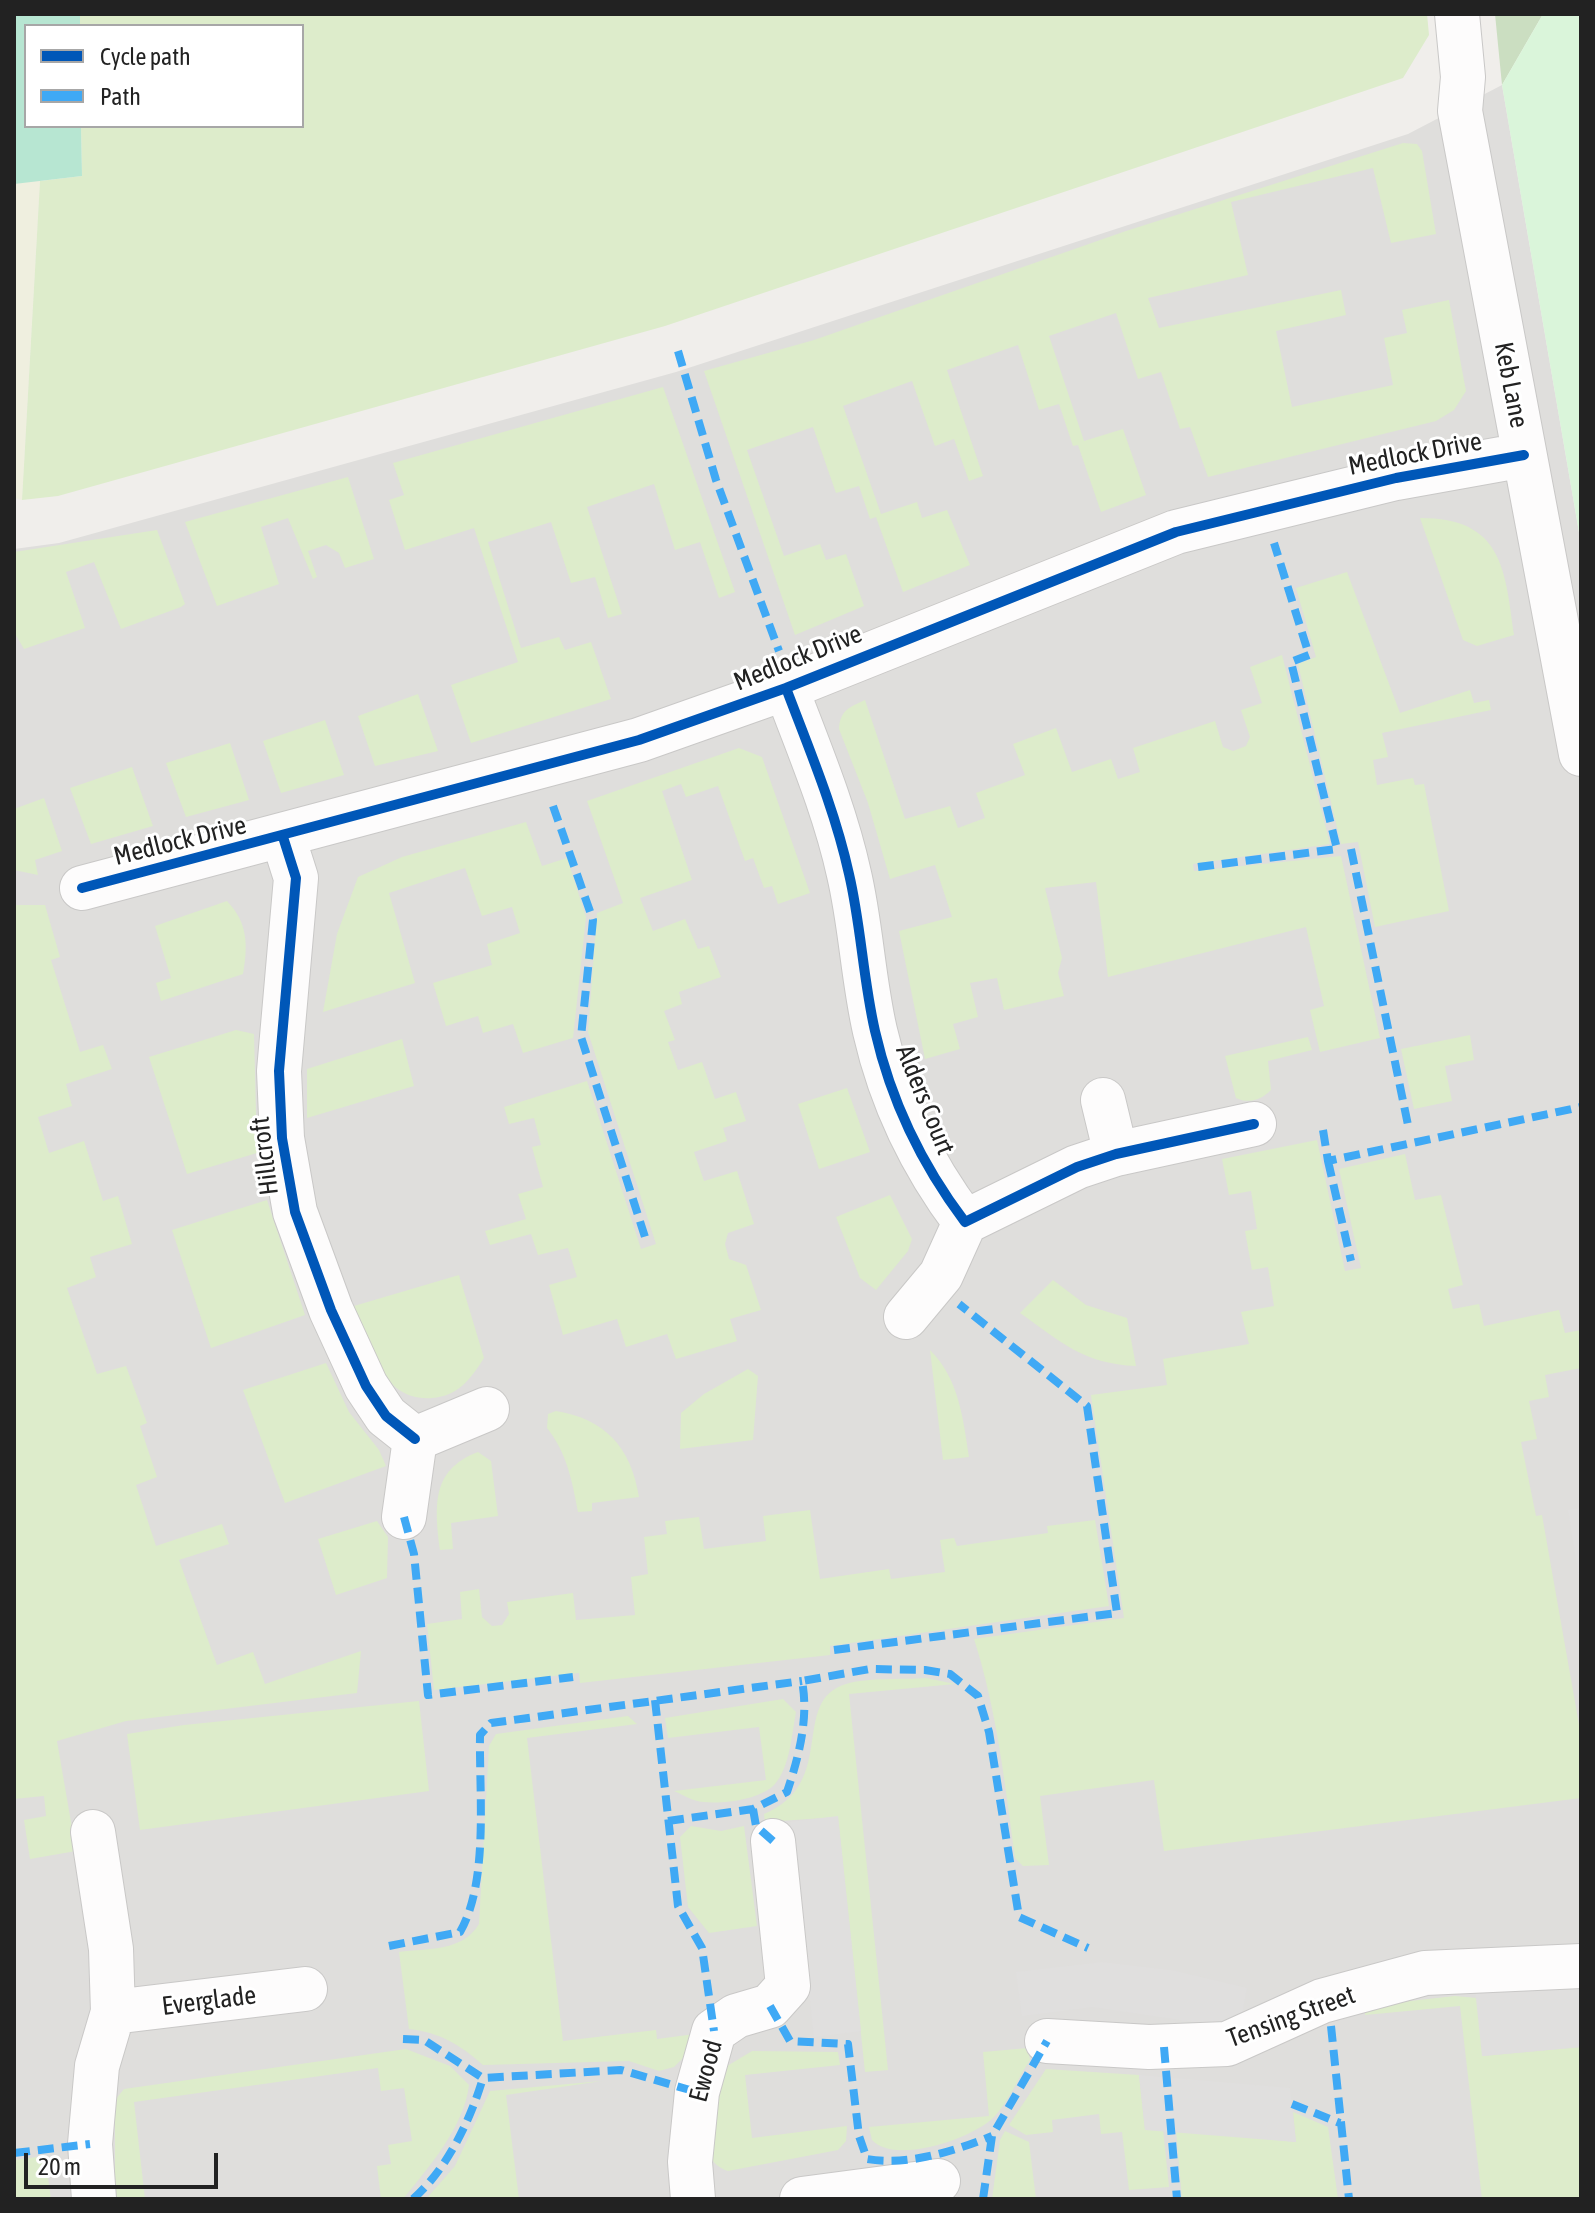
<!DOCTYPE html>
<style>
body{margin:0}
#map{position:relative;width:1595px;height:2213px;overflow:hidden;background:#f0eeeb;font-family:"Asap Condensed",sans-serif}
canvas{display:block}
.frame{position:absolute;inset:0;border:16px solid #222;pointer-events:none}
.legend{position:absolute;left:24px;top:24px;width:280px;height:104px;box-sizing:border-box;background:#fff;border:2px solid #a7a7a7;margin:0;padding:10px 14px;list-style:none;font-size:24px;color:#222}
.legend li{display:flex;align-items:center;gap:16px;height:40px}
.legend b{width:40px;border:2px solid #a7a7a7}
.scale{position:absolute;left:24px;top:2153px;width:194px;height:36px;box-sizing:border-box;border:4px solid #222;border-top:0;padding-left:10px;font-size:24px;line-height:28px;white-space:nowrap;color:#222;-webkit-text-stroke:6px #fff;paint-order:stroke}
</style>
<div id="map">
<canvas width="1595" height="2213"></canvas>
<div class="frame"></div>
<ul class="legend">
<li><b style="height:10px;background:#0057b8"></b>Cycle path</li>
<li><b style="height:10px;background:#3fa9f5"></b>Path</li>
</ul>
<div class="scale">20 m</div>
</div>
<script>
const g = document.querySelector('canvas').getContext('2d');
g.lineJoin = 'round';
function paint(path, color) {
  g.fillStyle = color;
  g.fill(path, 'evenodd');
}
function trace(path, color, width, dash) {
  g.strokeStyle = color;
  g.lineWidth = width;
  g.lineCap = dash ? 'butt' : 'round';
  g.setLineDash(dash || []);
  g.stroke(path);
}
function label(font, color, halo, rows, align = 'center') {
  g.font = font + ' "Asap Condensed",sans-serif';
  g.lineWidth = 6;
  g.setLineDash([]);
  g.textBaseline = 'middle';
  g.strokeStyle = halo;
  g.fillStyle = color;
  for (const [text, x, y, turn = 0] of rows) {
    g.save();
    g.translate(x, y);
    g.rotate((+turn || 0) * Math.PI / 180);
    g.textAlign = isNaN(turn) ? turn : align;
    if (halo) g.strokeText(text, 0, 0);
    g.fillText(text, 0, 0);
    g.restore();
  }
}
const residential = new Path2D(`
 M 1502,85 L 1581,544 L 1581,2199 L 14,2199 L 14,549 L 59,543 L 676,372 L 1408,134 Z`);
const farmland = new Path2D(`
 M 14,14 L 80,14 L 80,26 L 26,26 L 26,126 L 81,126 L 40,182 L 22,500 L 14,498 Z`);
const grass = new Path2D(`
 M 80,14 L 1427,14 L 1429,35 L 1403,78 L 665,326 L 58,496 L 22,500 L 40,181 L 82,176 L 81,126 L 302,126 L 302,26 L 80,26 Z
 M 1403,143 L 1417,144 L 1422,151 L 1436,234 L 1391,243 L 1373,168 L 1231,202 L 1248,275 L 1148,298 L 1159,328 L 1341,290 L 1346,315 L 1276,331 L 1292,407 L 1393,385 L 1384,338 L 1407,333 L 1402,310 L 1449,300 L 1466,391 L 1454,410 L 1436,421 L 1208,477 L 1190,427 L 1180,429 L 1161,372 L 1138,379 L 1116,313 L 1049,336 L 1084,441 L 1123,429 L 1146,495 L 1101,512 L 1078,445 L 1073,446 L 1059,404 L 1039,410 L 1018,345 L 947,370 L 983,476 L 969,481 L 954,439 L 935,446 L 912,381 L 843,406 L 881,514 L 917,502 L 922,518 L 947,510 L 970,565 L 903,592 L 876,517 L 870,519 L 859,486 L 836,493 L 813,427 L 747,450 L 784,556 L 820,544 L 826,560 L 846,554 L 864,606 L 795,635 L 704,371 L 814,340 L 1126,231 Z
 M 663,387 L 735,592 L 719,598 L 700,542 L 675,550 L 654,484 L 587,507 L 622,614 L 608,618 L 595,577 L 571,583 L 551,522 L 488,542 L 521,648 L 559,637 L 565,650 L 591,642 L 611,699 L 471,743 L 451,685 L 518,662 L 474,528 L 405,550 L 389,500 L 404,495 L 393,463 Z
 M 348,477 L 374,559 L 345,568 L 339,553 L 326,545 L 308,551 L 317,577 L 313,579 L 288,518 L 261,527 L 279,584 L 217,606 L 185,522 Z
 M 1420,518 C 1502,518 1505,568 1514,635 L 1477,646 L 1463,640 Z
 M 157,530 L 185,604 L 181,607 L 121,629 L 94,562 L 66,572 L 85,628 L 24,649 L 14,632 L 14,552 Z
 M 1347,572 L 1400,713 L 1470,690 L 1474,703 L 1489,700 L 1491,710 L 1382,733 L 1388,757 L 1373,760 L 1377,785 L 1413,778 L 1415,785 L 1424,784 L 1449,911 L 1375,927 L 1358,842 L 1341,844 L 1298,664 L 1316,657 L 1296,588 Z
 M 1282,655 L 1330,844 L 1193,864 L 1194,871 L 1341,856 L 1380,1038 L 1320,1052 L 1310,1010 L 1324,1006 L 1306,927 L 1108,977 L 1096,882 L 1045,888 L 1062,958 L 1058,973 L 1064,996 L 1004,1010 L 997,978 L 970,983 L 978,1017 L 953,1024 L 960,1049 L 925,1059 L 899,931 L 952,917 L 935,865 L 890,879 L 868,803 L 839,729 C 840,710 850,707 865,700 L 905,819 L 950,806 L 958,828 L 985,818 L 976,793 L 1025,775 L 1013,744 L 1056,728 L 1072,772 L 1111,759 L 1118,779 L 1140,772 L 1133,748 L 1215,721 L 1223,747 L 1233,751 L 1246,746 L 1250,737 L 1241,710 L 1262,703 L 1250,667 Z
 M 418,694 L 438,751 L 375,766 L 358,716 Z
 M 325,720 L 344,775 L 281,793 L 263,741 Z
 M 230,743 L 249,800 L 186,817 L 166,763 Z
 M 739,748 L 762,757 L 810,893 L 778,904 L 772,886 L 764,888 L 753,858 L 745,861 L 718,786 L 686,797 L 681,784 L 662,791 L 692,880 L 640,898 L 653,931 L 685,919 L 698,949 L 709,946 L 721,977 L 679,992 L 682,1004 L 664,1011 L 675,1040 L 668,1042 L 678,1070 L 702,1062 L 715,1099 L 736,1092 L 746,1121 L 723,1128 L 727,1141 L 694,1152 L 704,1181 L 737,1171 L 754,1224 L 728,1233 L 725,1244 L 729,1259 L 746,1265 L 761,1310 L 730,1319 L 737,1341 L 676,1359 L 667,1334 L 626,1347 L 617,1319 L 563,1335 L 549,1285 L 577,1277 L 568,1248 L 538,1255 L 531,1234 L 490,1245 L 485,1231 L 526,1219 L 518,1194 L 543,1187 L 532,1147 L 541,1145 L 534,1118 L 509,1124 L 504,1107 L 587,1081 L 641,1249 L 656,1244 L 588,1032 L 597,913 L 623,903 L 587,801 Z
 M 132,767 L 153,826 L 91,844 L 70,788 Z
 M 44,798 L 62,851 L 35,860 L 38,875 L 14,870 L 14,809 Z
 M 526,822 L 542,866 L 567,858 L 586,917 L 573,1038 L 523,1053 L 513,1024 L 483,1033 L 478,1016 L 446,1026 L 433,983 L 492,965 L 487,944 L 520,933 L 512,907 L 482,916 L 465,868 L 389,893 L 415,983 L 323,1012 L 337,934 L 358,877 L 402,857 Z
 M 227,901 C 248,923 248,945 243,974 L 161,1001 L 156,983 L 171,978 L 155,926 Z
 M 14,905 L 45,905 L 60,957 L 51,960 L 80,1052 L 103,1045 L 112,1069 L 66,1084 L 72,1106 L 38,1117 L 49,1153 L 84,1141 L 103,1201 L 118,1196 L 132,1244 L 90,1257 L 96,1277 L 67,1288 L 97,1374 L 126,1366 L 147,1423 L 140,1426 L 157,1477 L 136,1485 L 156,1546 L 222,1524 L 229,1544 L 179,1560 L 217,1665 L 253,1652 L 265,1684 L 361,1651 L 357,1693 L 126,1721 L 57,1741 L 76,1851 L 30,1859 L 24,1820 L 46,1816 L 44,1796 L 14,1799 Z
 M 236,1030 L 254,1034 L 257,1153 L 187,1174 L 149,1057 Z
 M 1470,1035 L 1474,1060 L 1445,1066 L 1452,1101 L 1414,1109 L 1401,1049 Z
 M 1308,1037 L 1312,1050 L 1268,1061 L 1271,1090 C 1261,1100 1249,1104 1236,1098 L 1225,1056 Z
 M 402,1039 L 414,1086 L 307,1118 L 307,1069 Z
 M 847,1088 L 870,1152 L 819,1169 L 798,1104 Z
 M 1317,1140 L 1345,1271 L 1361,1268 L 1339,1169 L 1405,1154 L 1415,1200 L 1441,1195 L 1463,1285 L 1448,1289 L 1453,1309 L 1479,1304 L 1484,1326 L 1559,1310 L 1565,1333 L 1581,1330 L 1581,1368 L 1545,1375 L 1549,1397 L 1529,1401 L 1537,1439 L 1521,1442 L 1536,1516 L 1542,1515 L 1581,1736 L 1581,1798 L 1164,1851 L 1154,1780 L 1040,1796 L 1049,1865 L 1023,1866 L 1015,1858 C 1005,1784 997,1711 974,1639 L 1124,1618 L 1091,1395 L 1167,1385 L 1163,1359 L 1249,1344 L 1241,1312 L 1274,1306 L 1268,1267 L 1252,1270 L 1245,1231 L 1257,1229 L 1251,1191 L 1229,1195 L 1222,1159 Z
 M 890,1195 L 912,1239 L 908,1251 L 876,1290 L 860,1278 L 836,1217 Z
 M 267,1200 L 305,1315 L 211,1348 L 172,1230 Z
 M 459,1275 L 484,1358 C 470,1380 458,1396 432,1398 C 381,1402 369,1344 354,1306 Z
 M 1053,1280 L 1086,1305 L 1127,1318 L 1136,1366 C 1084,1364 1061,1342 1020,1313 Z
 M 930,1350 C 959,1379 963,1418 969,1457 L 943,1460 Z
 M 326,1363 L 349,1412 L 379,1450 L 386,1466 L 285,1503 L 243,1390 Z
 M 748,1369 L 758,1376 L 753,1440 L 680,1449 L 681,1413 L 704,1394 Z
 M 556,1411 C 605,1419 631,1447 639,1497 L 592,1503 L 592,1511 L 578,1512 C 572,1481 567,1453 547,1428 L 548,1414 Z
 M 478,1452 L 491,1461 L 498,1516 L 451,1523 L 453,1549 L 440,1550 C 435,1508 430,1470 478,1452 Z
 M 810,1510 L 820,1579 L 889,1569 L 891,1579 L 945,1572 L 940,1540 L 954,1538 L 957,1546 L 1048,1533 L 1047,1526 L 1095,1520 L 1109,1606 L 830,1646 L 830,1655 L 580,1683 L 579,1673 L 434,1690 L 427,1624 L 462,1619 L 460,1592 L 479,1589 L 482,1617 L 492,1626 L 502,1625 L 509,1614 L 507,1602 L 573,1593 L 576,1620 L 635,1615 L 631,1577 L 648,1574 L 644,1537 L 667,1534 L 665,1521 L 699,1517 L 704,1549 L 766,1541 L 763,1516 Z
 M 377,1521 L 388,1537 L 387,1578 L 336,1595 L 318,1539 Z
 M 926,1678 L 955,1684 L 849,1694 L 888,2070 L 865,2072 L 838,1817 L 765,1822 L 764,1814 C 839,1783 789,1701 846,1684 C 869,1677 901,1680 926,1678 Z
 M 783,1699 L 796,1712 C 792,1733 790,1767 775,1784 C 760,1800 723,1804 703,1802 C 693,1801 683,1795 674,1791 L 766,1780 L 759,1727 L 668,1738 L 665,1718 Z
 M 419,1701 L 429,1791 L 140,1830 L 127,1734 L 184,1725 Z
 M 628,1716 L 637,1724 L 527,1738 L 563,2041 L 656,2030 L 657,2039 L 695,2034 L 683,2058 L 674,2067 L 659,2071 L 629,2061 L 483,2065 C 459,2044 441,2033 409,2029 L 399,1952 C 429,1948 462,1952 479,1924 L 489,1746 L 496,1734 Z
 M 691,1826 L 721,1831 L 744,1826 L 757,1926 L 709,1933 L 688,1907 L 680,1837 Z
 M 1455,1996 L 1477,1998 L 1483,2056 L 1581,2047 L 1581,2199 L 1482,2199 L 1460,2006 L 1365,2015 L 1365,2006 Z
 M 1028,2048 L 1030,2060 C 1018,2078 1008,2103 993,2118 C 971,2139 895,2165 872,2140 L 869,2127 L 989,2116 L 983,2052 Z
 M 406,2049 L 450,2066 L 469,2085 C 464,2127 429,2167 403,2199 L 381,2199 L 377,2166 L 391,2164 L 388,2145 L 412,2141 L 404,2088 L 381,2091 L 378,2068 L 134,2102 L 145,2199 L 115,2199 L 115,2100 L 124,2089 Z
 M 752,2051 L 838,2052 L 840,2065 L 745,2075 L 752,2138 L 847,2126 L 846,2141 L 838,2150 L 728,2171 C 690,2158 710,2106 714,2074 Z
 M 1046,2069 L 1139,2075 L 1145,2130 L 1163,2129 L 1169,2187 L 1129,2190 L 1122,2132 L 1101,2134 L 1099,2114 L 1052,2120 L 1053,2132 L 1026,2135 L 1009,2125 Z
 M 602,2081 L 506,2095 L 519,2199 L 426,2199 L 455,2166 L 490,2091 Z
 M 1293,2112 L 1328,2127 L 1338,2199 L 1182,2199 L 1176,2130 L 1296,2142 Z
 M 1005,2131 L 1029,2142 L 1036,2199 L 992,2199 L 1000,2140 Z
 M 45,2156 L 51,2199 L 14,2199 L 14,2160 Z`);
const forest = new Path2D(`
 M 1495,14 L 1543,14 L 1502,85 Z`);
const park = new Path2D(`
 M 1543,14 L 1581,14 L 1581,544 L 1502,85 Z`);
const pitch = new Path2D(`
 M 14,14 L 80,14 L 80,26 L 26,26 L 26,126 L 81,126 L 82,176 L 14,184 Z`);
const parking = new Path2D(`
 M 1581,1508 L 1581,1591 L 1568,1510 Z
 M 838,1816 L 861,2031 L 814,2037 L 790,1822 Z
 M 1103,1962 L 1171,1970 L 1247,1988 L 1241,2021 L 1214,2025 L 1093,2007 L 1022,2016 L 1016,1972 Z
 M 1581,1980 L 1581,2047 L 1482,2056 L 1475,1989 Z
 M 1139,2075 L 1290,2088 L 1296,2142 L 1145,2130 Z`);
const minor = new Path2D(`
 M 1457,14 L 1463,77 L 1460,111 L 1581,754
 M 786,688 C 809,749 835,810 849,874 C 861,925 863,979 875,1031 C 891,1101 922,1165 965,1222 L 1077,1167 L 1116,1154 L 1254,1124
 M 283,837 L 296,878 L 279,1071 L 282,1138 L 295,1212 L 331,1310 L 366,1386 L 386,1416 L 415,1439
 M 82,888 L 639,740 L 786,688 L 1176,532 L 1396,478 L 1524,455
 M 1103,1100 L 1116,1154
 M 906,1317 L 941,1275 L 965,1222
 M 415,1439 L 487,1409
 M 404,1517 L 415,1439
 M 93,1832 L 111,1949 L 113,2012 L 97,2066 L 90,2144 L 94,2199
 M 113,2012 L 305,1989
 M 1047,2041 L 1149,2047 L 1227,2044 L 1322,2001 L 1425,1973 L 1581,1966
 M 693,2199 L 690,2162 L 697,2092 L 714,2031 L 736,2016 L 770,2006 L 788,1986 L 773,1841
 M 802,2199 L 938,2181`);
const quiet = new Path2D(`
 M 678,351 L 716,480 L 779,651
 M 553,806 L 593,920 L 581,1037 L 645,1237
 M 1351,849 L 1408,1125
 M 1198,867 L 1337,849 L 1291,662 L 1309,655 L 1274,543
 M 1323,1130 L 1328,1161 L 1581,1107
 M 1328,1161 L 1351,1261
 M 404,1517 L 414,1554 L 428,1695 L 573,1677
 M 834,1650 L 1117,1613 L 1087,1406 L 959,1304
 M 655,1700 L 678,1906 L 702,1948 L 714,2031
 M 753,1809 L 756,1826 L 773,1841
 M 668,1821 L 753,1809 L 787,1792 C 799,1756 809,1718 802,1681 L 870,1669 L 925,1670 L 950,1674 L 978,1696 L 989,1732 L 1019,1917 L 1088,1948
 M 389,1946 L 460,1932 C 489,1881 479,1794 480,1735 L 491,1723 L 802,1681
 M 770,2006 L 790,2041 L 848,2044 L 859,2136 L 867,2159 C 909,2166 954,2151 992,2136
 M 1331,2026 L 1349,2199
 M 403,2039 L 424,2040 L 483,2078 L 621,2070 L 697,2092
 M 1164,2047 L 1177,2199
 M 1292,2104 L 1340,2123
 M 14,2153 L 90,2144
 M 413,2199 C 447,2169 470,2121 483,2078
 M 983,2199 L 992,2136 L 1047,2041`);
const cycleway = new Path2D(`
 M 786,688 C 809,749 835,810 849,874 C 861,925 863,979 875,1031 C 891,1101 922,1165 965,1222 L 1077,1167 L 1116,1154 L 1254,1124
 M 283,837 L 296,878 L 279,1071 L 282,1138 L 295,1212 L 331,1310 L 366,1386 L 386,1416 L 415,1439
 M 82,888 L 639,740 L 786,688 L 1176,532 L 1396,478 L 1524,455`);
const streetNames = [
 ["Keb Lane",1511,385,79],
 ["Medlock Drive",1415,454,-11],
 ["Medlock Drive",798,658,-22],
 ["Medlock Drive",180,841,-14],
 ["Alders Court",925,1100,68],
 ["Hillcroft",265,1156,-97],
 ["Everglade",209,2001,-7],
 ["Tensing Street",1291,2017,-20],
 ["Ewood",706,2071,-75]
];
paint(residential, '#dfdedc');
paint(farmland, '#efefdf');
paint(grass, '#ddeccb');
paint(forest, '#cbdec1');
paint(park, '#daf5da');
paint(pitch, '#b7e6d2');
paint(parking, '#e0dfde');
trace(minor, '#c9c8c7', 46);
trace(minor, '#fdfcfc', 44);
trace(quiet, '#3fa9f5', 8, [16, 8]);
trace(cycleway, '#0057b8', 10);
label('26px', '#222', '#fff', streetNames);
</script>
